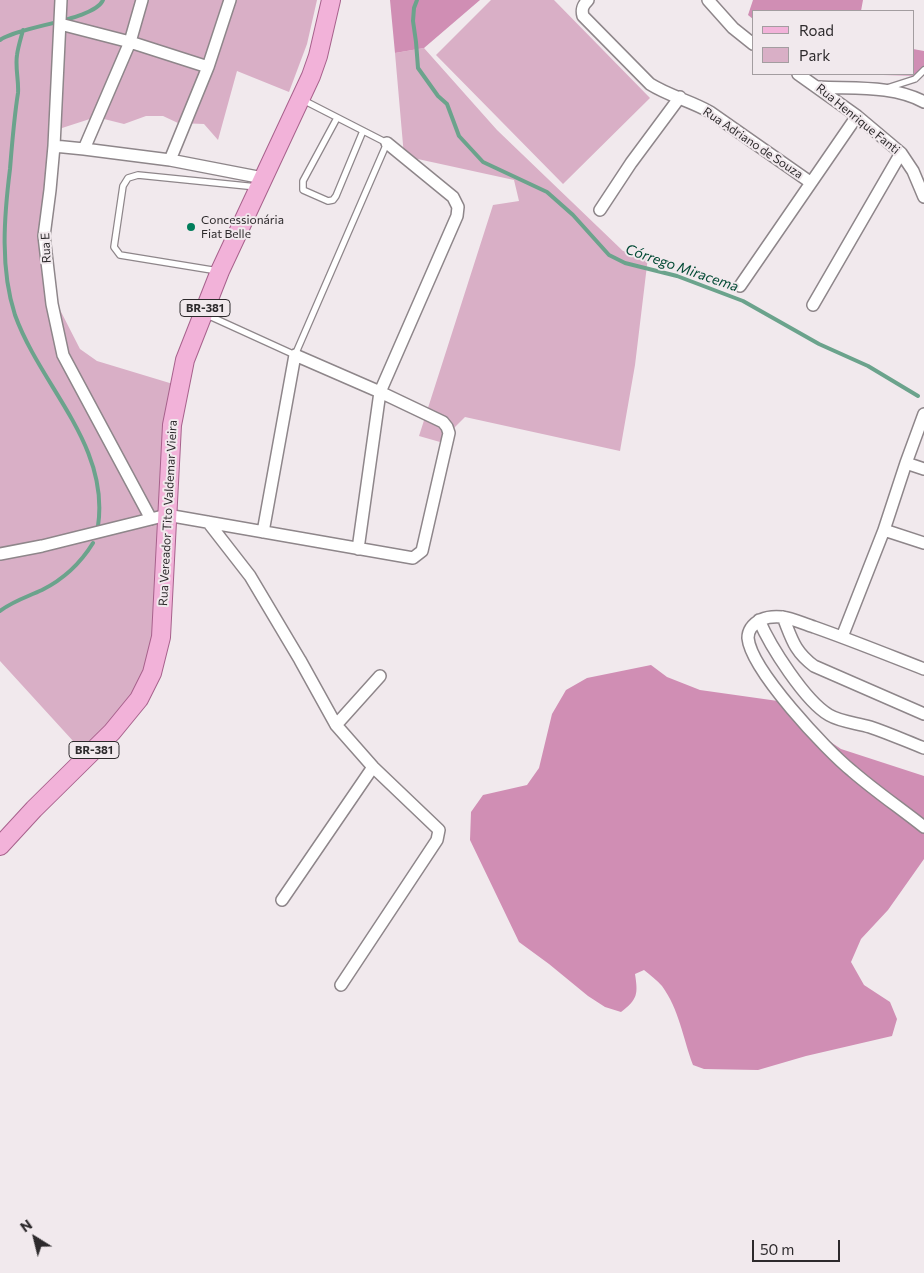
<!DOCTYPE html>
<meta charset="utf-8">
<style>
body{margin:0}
#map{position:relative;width:924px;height:1273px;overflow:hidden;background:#f1e9ed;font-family:Commissioner,sans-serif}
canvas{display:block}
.legend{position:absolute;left:752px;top:10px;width:162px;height:65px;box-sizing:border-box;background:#f1e9ed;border:1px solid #a39da0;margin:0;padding:6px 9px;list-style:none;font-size:15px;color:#2d2a2c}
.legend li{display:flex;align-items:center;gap:10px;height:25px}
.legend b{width:25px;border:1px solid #a39da0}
.north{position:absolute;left:10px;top:1213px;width:50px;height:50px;-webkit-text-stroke:4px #f1e9ed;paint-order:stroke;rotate:324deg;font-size:14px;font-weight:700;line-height:20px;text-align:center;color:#2d2a2c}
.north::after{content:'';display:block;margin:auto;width:18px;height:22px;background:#2d2a2c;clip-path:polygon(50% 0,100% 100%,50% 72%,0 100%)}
.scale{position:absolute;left:752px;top:1240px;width:88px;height:22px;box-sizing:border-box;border:2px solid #2d2a2c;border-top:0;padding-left:6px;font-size:15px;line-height:18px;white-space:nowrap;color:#2d2a2c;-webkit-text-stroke:4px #f1e9ed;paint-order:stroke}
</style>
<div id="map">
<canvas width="924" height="1273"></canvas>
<ul class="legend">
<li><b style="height:6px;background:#f2b2d9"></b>Road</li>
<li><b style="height:14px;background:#d9afc6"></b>Park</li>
</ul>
<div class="north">N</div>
<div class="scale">50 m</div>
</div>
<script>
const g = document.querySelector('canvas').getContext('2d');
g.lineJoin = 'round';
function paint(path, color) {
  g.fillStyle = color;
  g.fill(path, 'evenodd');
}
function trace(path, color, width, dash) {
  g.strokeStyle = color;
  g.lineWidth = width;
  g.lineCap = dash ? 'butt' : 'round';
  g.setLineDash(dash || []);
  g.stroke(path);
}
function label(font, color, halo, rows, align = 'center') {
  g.font = font + ' Commissioner,sans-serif';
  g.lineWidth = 4;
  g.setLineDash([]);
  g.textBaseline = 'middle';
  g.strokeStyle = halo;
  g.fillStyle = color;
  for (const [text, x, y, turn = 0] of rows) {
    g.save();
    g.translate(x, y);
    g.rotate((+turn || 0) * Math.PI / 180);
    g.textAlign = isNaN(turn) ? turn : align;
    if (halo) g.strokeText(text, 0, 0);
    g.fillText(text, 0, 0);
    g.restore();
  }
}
const green = new Path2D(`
 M 0,0 L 317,0 L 307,44 L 289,92 L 237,71 L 218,140 L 204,124 L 178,123 L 163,116 L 146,116 L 124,124 L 96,117 L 62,128 L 54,145 L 40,254 L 57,304 L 80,349 L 97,361 L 173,384 L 163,436 L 159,505 L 160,604 L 145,683 L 84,753 L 0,661 Z
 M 491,0 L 554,0 L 650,98 L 563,184 L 436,55 Z
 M 424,48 L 497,130 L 623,251 L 648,257 L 635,365 L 620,451 L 465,417 L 440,442 L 419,436 L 493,205 L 519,201 L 514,180 L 404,156 L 395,53 Z`);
const forest = new Path2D(`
 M 390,0 L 480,0 L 424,48 L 395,53 Z
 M 753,0 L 863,0 L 861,11 L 753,11 L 753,19 L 748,15 Z
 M 913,49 L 924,51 L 924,76 L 842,74 L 913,74 Z
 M 651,665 L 667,677 L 700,690 L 785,702 L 801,722 L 841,749 L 924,776 L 924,859 L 888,910 L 861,939 L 851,962 L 864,985 L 890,1002 L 897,1019 L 892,1036 L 806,1056 L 758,1070 L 704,1069 L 693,1065 C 683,1038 679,1009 662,986 C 657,980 650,975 644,970 L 635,974 C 638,994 638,999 621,1012 L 605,1007 L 588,996 L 549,964 L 519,942 L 470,840 L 471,812 L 483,795 L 527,785 L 539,768 L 552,714 L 566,690 L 587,678 Z`);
const stream = new Path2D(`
 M 417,0 L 414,8 L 413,21 L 416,42 L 418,68 L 438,96 L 447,104 L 459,136 L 483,162 L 547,192 L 573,215 L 609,255 L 625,263 L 677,276 L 743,301 L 819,344 L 868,366 L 918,396
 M 23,30 C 21,38 18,47 17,55 C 15,68 19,81 18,93 C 14,118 12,144 10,169 C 4,217 0,269 15,315 C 41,387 110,445 98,526
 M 0,40 C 20,26 95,20 103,0
 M 0,611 C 13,601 27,597 42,590 C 64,579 80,564 93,543`);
const lane = new Path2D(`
 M 887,88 L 915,79 L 924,70
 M 337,118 L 303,181 L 303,190 L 328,201 L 333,200 L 336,196 L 363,131
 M 218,271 L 120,255 L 114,247 L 123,186 L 128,178 L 138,175 L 257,187
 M 205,314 L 295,355 L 387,143 L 303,100`);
const street = new Path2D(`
 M 142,0 L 130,42 L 84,149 L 54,146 L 50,190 L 44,236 L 52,304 L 63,355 L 151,519
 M 588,0 C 583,5 581,9 583,16 L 650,84 C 669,96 691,101 710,112 L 810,182
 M 708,0 L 733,28 L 753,44
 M 60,24 L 130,42 L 208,67 L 230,0
 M 208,67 L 170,160 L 263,178
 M 798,74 L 857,116 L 901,153 L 913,171 L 924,197
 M 819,87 C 853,89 893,85 924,102
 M 54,146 L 61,0
 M 84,149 L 170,160
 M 600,210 L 631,163 L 680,97
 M 740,286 L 857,116
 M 813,305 L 901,153
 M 906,463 L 924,469
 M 208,522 L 250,576 L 300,660 L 336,725 L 373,767 L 439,830 L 437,840 L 341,985
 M 884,530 L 924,543
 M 358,549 L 380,392 L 457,216 L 458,207 L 453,197 L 387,143
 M 0,554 L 42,546 L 167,515 L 413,558 L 422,551 L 449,433 L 447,427 L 443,422 L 380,392 L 295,355 L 263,532
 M 783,617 C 792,639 794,651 814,666 L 924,714
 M 759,620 C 770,646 805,701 829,715 C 841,722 857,723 870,727 C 888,733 906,741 924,748
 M 842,637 L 884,530 L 906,463 L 924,414
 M 924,669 C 888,655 851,640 814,627 C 804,624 792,618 782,617 C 771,616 758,618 751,628 C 749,631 748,635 748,638 C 751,670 826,750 852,771 C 875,791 900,808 924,827
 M 336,725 L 380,676
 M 282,900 L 373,767`);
const primary = new Path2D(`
 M 0,846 L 34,809 L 112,732 L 139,699 L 152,673 L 161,637 L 172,425 L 185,360 L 220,271 L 311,76 L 318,56 L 331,0`);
const markers = [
 [191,227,5,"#017d5b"]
];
const shields = [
 [205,308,50],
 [94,750,50]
];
const shieldNames = [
 ["BR-381",205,308],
 ["BR-381",94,750]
];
const streetNames = [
 ["Rua Henrique Fanti",858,119,39],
 ["Rua Adriano de Souza",753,143,34],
 ["Rua E",46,248,-93],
 ["Rua Vereador Tito Valdemar Vieira",168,513,-87]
];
const poiNames = [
 ["Concessionária",201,220],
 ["Fiat Belle",201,234]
];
const waterNames = [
 ["Córrego Miracema",682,268,19]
];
paint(green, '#d9afc6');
paint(forest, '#d08eb4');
trace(stream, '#6ba38c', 4);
trace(lane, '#8e868a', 8);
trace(street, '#8e868a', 14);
trace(primary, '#a7618c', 20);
trace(lane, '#fff', 5.5);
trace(street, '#fff', 11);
trace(primary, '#f2b2d9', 18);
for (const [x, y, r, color] of markers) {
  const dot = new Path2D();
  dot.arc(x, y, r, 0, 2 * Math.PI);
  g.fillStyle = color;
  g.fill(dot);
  trace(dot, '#f1e9ed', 2);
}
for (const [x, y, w] of shields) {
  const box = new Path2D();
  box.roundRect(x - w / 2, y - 8.5, w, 17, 4);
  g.fillStyle = '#f1e9ed';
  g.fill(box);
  trace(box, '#2d2a2c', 1);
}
label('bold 11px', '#2d2a2c', null, shieldNames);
label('12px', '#2d2a2c', '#f1e9ed', streetNames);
label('12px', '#2d2a2c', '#f1e9ed', poiNames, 'left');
label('italic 14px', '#034a35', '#f1e9ed', waterNames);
</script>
